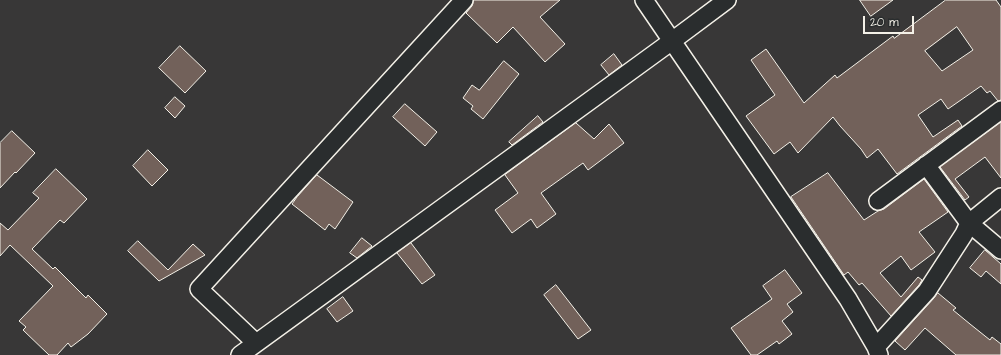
<!DOCTYPE html>
<style>
body{margin:0}
#map{position:relative;width:1001px;height:355px;overflow:hidden;background:#383737;font-family:"Architects Daughter",sans-serif}
canvas{display:block}
.scale{position:absolute;left:863px;top:16px;width:51px;height:18px;box-sizing:border-box;border:2px solid #f4f1e8;border-top:0;padding-left:5px;font-size:12px;line-height:14px;white-space:nowrap;color:#f4f1e8;-webkit-text-stroke:3px #2a2d2e;paint-order:stroke}
</style>
<div id="map">
<canvas width="1001" height="355"></canvas>
<div class="scale">20 m</div>
</div>
<script>
const g = document.querySelector('canvas').getContext('2d');
g.lineJoin = 'round';
function paint(path, color) {
  g.fillStyle = color;
  g.fill(path, 'evenodd');
}
function trace(path, color, width, dash) {
  g.strokeStyle = color;
  g.lineWidth = width;
  g.lineCap = dash ? 'butt' : 'round';
  g.setLineDash(dash || []);
  g.stroke(path);
}
const building = new Path2D(`
 M 474,0 L 560,0 L 540,17 L 565,44 L 545,62 L 513,27 L 497,43 L 466,13 L 472,6 Z
 M 860,0 L 893,0 L 871,16 Z
 M 946,0 L 996,0 L 1001,7 L 1001,100 L 998,101 L 990,91 L 987,93 L 981,86 L 948,109 L 941,99 L 918,115 L 933,137 L 958,120 L 962,126 L 897,174 L 878,149 L 867,158 L 861,149 L 840,126 L 833,117 L 798,153 L 790,142 L 774,154 L 746,116 L 775,95 L 751,60 L 766,49 L 804,103 L 835,75 L 837,78 L 893,36 L 894,38 ZM 957,27 L 973,50 L 942,71 L 925,51 Z
 M 180,46 L 206,71 L 185,93 L 159,68 Z
 M 614,54 L 622,65 L 609,75 L 601,65 Z
 M 504,61 L 519,74 L 483,119 L 471,109 L 473,106 L 463,98 L 472,85 L 479,90 Z
 M 175,97 L 185,106 L 175,118 L 165,108 Z
 M 405,104 L 437,132 L 425,146 L 393,117 Z
 M 538,116 L 543,122 L 512,145 L 509,142 Z
 M 1001,122 L 1001,178 L 985,157 L 955,179 L 969,197 L 965,200 L 940,167 Z
 M 576,123 L 594,139 L 609,124 L 624,143 L 588,170 L 583,163 L 541,193 L 556,214 L 537,228 L 531,219 L 512,233 L 495,210 L 518,193 L 505,175 Z
 M 12,131 L 35,153 L 16,173 L 15,172 L 0,188 L 0,143 Z
 M 148,150 L 168,170 L 152,186 L 133,166 Z
 M 56,169 L 87,199 L 64,223 L 60,220 L 32,249 L 53,269 L 55,267 L 86,298 L 88,295 L 107,314 L 88,334 L 71,347 L 68,343 L 57,355 L 49,355 L 23,330 L 26,327 L 19,321 L 53,286 L 10,245 L 0,256 L 0,223 L 8,230 L 39,198 L 33,193 Z
 M 828,173 L 864,220 L 878,211 L 884,209 L 924,179 L 948,212 L 919,232 L 935,252 L 911,270 L 901,256 L 880,273 L 901,297 L 918,277 L 922,280 L 919,285 L 891,316 L 862,283 L 859,285 L 848,272 L 844,275 L 791,197 Z
 M 317,175 L 353,202 L 335,229 L 329,224 L 325,230 L 292,204 L 297,197 Z
 M 362,238 L 372,246 L 357,258 L 350,253 Z
 M 138,241 L 168,270 L 193,244 L 205,255 L 159,281 L 128,251 Z
 M 411,243 L 435,275 L 422,284 L 397,253 Z
 M 985,250 L 1001,264 L 1001,284 L 986,271 L 981,277 L 970,268 Z
 M 785,270 L 802,293 L 787,304 L 793,312 L 782,321 L 792,334 L 779,344 L 777,341 L 757,355 L 751,355 L 731,328 L 772,299 L 763,286 Z
 M 556,285 L 591,330 L 578,339 L 544,295 Z
 M 938,293 L 956,308 L 953,310 L 970,324 L 990,340 L 992,337 L 1001,344 L 1001,355 L 956,355 L 925,328 L 905,350 L 895,341 L 934,298 Z
 M 343,297 L 353,311 L 337,322 L 327,309 Z`);
const minor = new Path2D(`
 M 644,0 L 848,299 L 876,347 L 879,355
 M 926,165 L 969,223 L 1001,250
 M 878,201 L 1001,110
 M 256,343 L 199,289 L 464,0
 M 876,347 L 927,291 L 964,234 L 969,223 L 1001,197
 M 240,355 L 672,41 L 727,0`);
paint(building, '#72615a');
trace(building, '#f4f1e8', 1);
trace(minor, '#f4f1e8', 20);
trace(minor, '#2a2d2e', 17);
</script>
